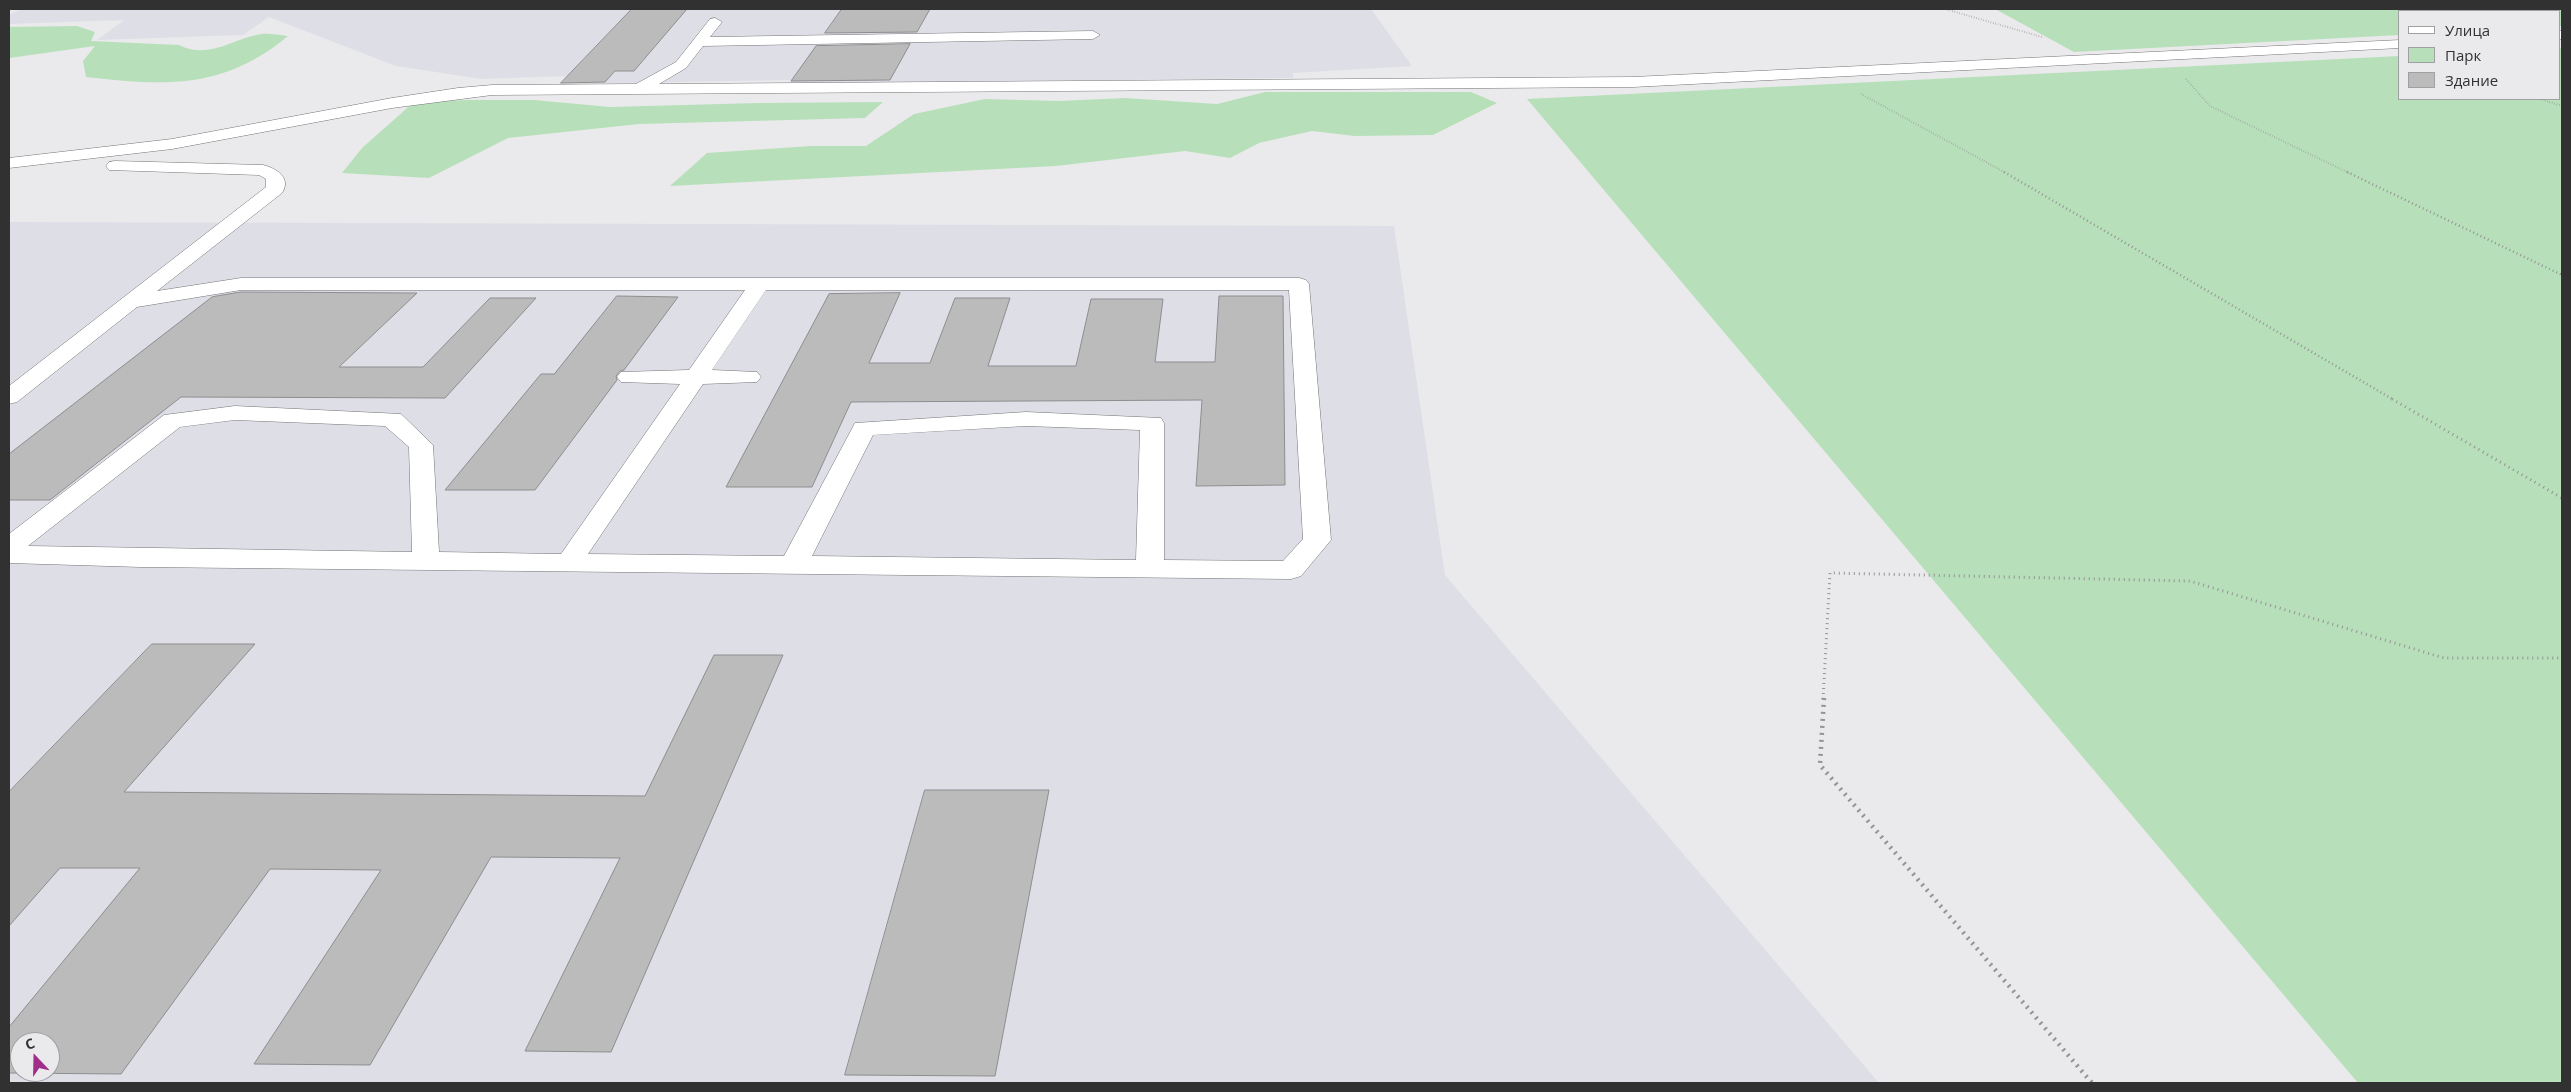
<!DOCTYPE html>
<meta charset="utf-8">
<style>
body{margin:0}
#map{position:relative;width:2571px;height:1092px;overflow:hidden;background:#eaeaec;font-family:"Open Sans",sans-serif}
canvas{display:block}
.frame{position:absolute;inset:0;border:10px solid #313132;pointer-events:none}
.legend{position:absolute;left:2398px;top:10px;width:162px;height:90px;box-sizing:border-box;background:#eaeaec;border:1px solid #a0a0a2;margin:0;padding:6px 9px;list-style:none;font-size:15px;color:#313132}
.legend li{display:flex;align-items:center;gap:10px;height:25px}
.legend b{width:25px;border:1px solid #a0a0a2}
.north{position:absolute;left:10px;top:1032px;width:50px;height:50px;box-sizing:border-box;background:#eaeaec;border:1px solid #a0a0a2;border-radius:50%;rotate:339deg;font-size:14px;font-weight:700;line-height:20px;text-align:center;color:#313132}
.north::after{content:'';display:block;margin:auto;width:18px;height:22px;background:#a02d89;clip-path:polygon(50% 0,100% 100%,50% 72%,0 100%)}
</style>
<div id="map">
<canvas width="2571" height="1092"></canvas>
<div class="frame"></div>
<ul class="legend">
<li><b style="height:6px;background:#fff"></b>Улица</li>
<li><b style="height:14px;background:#b7e0ba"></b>Парк</li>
<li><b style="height:14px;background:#bbbbbc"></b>Здание</li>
</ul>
<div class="north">С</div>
</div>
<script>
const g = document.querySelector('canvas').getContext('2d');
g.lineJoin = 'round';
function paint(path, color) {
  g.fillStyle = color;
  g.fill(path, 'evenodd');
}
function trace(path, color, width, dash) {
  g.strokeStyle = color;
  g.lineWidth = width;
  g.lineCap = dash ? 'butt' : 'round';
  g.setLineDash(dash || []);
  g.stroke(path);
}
const built = new Path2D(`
 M 21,9 L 1371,9 L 1412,66 L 1293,73 L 1293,78 L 789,84 L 791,80 L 559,84 L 567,76 L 482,79 L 396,66 L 269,17 L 243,35 L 97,40 L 124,20 L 9,24 L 9,15 Z
 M 9,222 L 1394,226 L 1445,575 L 1879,1083 L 9,1083 ZM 20,1042 L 50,1042 L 50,1072 L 20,1072 Z`);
const green = new Path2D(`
 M 1995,9 L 2562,9 L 2562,26 L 2560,26 L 2560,11 L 2400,11 L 2400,35 L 2074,52 Z
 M 77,26 L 95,32 L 91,41 L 179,45 C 208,60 232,39 261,34 C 269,33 279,35 288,36 C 223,90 165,86 86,77 L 83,61 L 95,46 L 9,58 L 9,27 Z
 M 2560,48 L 2562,48 L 2562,1083 L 2358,1083 L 1527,99 L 2400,56 L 2400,99 L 2560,99 Z
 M 1265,92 L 1471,92 L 1497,103 L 1433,135 L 1355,136 L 1312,131 L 1259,143 L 1230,158 L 1185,151 L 1056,166 L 670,186 L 707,153 L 811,146 L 866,146 L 914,114 L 985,99 L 1059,101 L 1125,98 L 1217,104 Z
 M 467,100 L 534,100 L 610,107 L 758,103 L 883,102 L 865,118 L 639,124 L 508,138 L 429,178 L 342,173 L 362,148 L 414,102 Z`);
const building = new Path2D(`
 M 632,9 L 687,9 L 634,71 L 615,71 L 605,82 L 561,83 Z
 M 842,9 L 930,9 L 917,32 L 825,33 Z
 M 910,44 L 890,80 L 791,81 L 816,46 Z
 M 241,292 L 417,293 L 339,367 L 423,367 L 490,298 L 536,298 L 445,398 L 181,397 L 50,500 L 9,500 L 9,454 L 212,297 Z
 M 900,293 L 869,363 L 930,363 L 955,298 L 1010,298 L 988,366 L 1076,366 L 1091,299 L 1163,299 L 1155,362 L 1215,362 L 1219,296 L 1283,296 L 1285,485 L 1196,486 L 1202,400 L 851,402 L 812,487 L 726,487 L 829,294 Z
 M 617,296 L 678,297 L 624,370 L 620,371 L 616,376 L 617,380 L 535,490 L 445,490 L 541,374 L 554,374 Z
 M 152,644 L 255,644 L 124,792 L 645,796 L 714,655 L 783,655 L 611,1052 L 525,1051 L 620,858 L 491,857 L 370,1065 L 254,1064 L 381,870 L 270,869 L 121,1074 L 9,1073 L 9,1027 L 140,868 L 60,868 L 9,926 L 9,792 ZM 20,1042 L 50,1042 L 50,1072 L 20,1072 Z
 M 925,790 L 1049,790 L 995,1076 L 845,1075 Z`);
const pathFar3 = new Path2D(`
 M 1945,9 L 2042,37
 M 2186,79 L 2210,106 L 2349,173
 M 1861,94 L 2006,173
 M 2540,99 L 2562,106`);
const pathFar2 = new Path2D(`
 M 2004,172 L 2394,400
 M 2347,172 L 2562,275`);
const pathFar1 = new Path2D(`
 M 2392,399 L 2562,498
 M 1823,699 L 1830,573 L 2190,581 L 2444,658 L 2562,658`);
const path = new Path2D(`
 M 1824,698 L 1820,765 L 2092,1083`);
const minor = new Path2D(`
 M 715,18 L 722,22 L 710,37 L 1093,31 L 1100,35 L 1093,39 L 703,46 L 686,68 L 659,84 L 1633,77 L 2400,40 L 2400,48 L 1633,87 L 492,95 L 392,108 L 172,149 L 9,168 L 9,158 L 172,139 L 392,98 L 458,88 L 492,85 L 636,84 L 676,62 L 710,19 Z
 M 2560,31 L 2562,31 L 2562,39 L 2560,39 Z
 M 115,161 L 263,165 C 276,168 292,178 282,193 L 157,291 L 241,278 L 1299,278 L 1306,280 L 1309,284 L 1331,540 L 1301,576 L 1291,579 L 141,567 L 9,563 L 9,534 L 164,415 L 235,406 L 401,414 L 433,445 L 439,552 L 561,554 L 680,384 L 621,382 L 617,377 L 621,372 L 689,370 L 745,290 L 241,290 L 137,307 L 17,402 L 9,404 L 9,386 L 266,187 L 266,179 L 259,175 L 109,170 L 106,166 L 109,162 ZM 766,290 L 1289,290 L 1303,539 L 1283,561 L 1164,560 L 1164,423 L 1161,418 L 1026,412 L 855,423 L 784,556 L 588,554 L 703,384 L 757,382 L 761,377 L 757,372 L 712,370 ZM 235,420 L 385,426 L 409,447 L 412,552 L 28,546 L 180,427 ZM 1026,426 L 1140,430 L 1136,560 L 812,556 L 873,435 Z`);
paint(built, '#dedee7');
paint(green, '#b7e0ba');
paint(building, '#bbbbbc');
trace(building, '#8e8e90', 1);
trace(minor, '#747475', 1);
trace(pathFar3, '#949495', 2, [0.5, 2]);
trace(pathFar2, '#949495', 2.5, [1, 3]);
trace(pathFar1, '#949495', 3, [1, 4]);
trace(path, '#949495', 4.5, [2, 5]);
paint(minor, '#fff');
</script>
